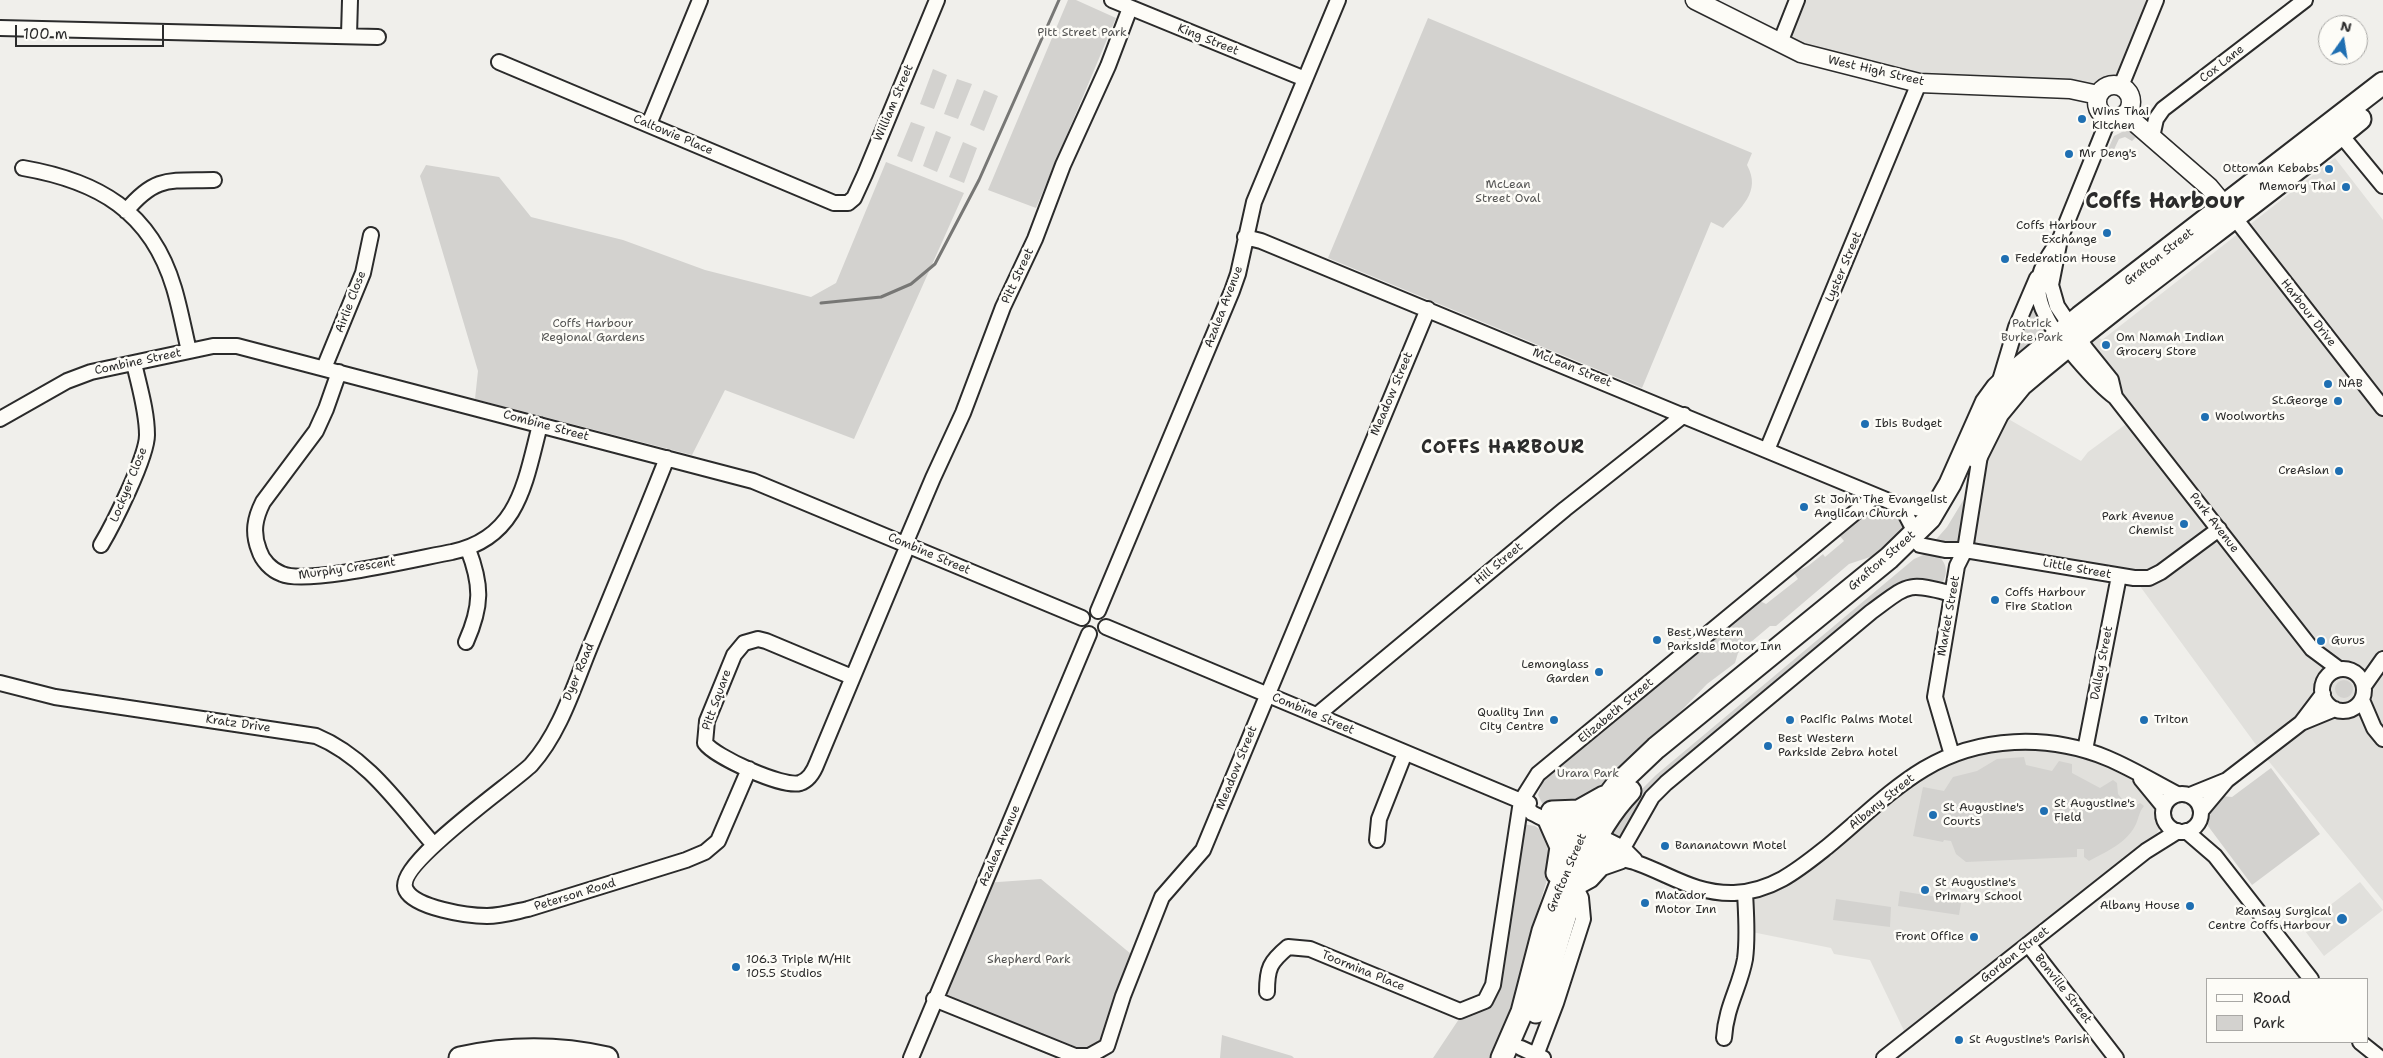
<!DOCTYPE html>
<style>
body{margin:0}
#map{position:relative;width:2383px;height:1058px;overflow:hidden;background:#f0efeb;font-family:"Shantell Sans",sans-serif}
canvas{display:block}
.legend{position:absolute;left:2206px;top:978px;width:162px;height:65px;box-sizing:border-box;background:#fdfcf7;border:1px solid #a9a8a5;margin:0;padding:6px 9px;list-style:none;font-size:15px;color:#2b2b2b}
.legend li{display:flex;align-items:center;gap:10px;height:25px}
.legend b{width:25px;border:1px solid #a9a8a5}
.north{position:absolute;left:2318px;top:15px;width:50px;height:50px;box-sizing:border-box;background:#fdfcf7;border:1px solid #a9a8a5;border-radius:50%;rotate:13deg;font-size:14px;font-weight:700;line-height:20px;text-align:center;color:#2b2b2b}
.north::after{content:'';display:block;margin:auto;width:18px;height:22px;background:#1f6fb2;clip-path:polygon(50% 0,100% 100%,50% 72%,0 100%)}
.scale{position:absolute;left:15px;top:25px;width:149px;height:22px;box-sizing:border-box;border:2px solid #2b2b2b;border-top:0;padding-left:6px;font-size:15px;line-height:18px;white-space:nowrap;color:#2b2b2b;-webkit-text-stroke:4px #fdfcf7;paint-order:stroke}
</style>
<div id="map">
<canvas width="2383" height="1058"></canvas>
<ul class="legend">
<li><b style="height:6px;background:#fdfcf7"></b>Road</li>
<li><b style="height:14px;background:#d3d2cf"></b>Park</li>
</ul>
<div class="north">N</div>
<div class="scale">100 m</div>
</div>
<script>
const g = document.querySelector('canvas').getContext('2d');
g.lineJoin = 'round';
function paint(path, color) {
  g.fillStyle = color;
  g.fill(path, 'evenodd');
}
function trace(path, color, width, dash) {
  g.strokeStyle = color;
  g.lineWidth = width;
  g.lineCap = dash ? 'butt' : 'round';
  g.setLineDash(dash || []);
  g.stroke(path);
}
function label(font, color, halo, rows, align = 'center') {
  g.font = font + ' "Shantell Sans",sans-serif';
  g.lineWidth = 5;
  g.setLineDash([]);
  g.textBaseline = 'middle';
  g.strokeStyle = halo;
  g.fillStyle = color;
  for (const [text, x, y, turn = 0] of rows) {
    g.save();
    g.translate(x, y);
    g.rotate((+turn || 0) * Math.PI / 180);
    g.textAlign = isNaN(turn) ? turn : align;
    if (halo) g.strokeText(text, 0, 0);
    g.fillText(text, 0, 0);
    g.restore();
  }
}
const built = new Path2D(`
 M 1797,0 L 2156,0 L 2115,85 L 2104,88 L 2100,92 L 1919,83 L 1780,43 Z
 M 2335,158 L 2383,220 L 2383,901 L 2262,753 L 2134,578 L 1965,550 L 1981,446 L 1998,413 L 2081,461 L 2088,452 L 2133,419 L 2081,358 L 2090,330 L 2102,340 Z
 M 2016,742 L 2123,766 L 2152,793 L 2165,820 L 2146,851 L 1908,1039 L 1870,960 L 1834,954 L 1831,948 L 1747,931 L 1745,892 L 1762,889 L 1923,770 Z
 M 2360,882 L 2383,910 L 2324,956 L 2302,927 Z`);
const green = new Path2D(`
 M 1068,0 L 1076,0 L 1116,18 L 1036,208 L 988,190 Z
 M 1428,18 L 1752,153 L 1747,165 C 1762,192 1740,208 1723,228 L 1711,222 L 1642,388 L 1328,258 Z
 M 933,69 L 947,75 L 934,109 L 920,104 Z
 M 957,79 L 972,84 L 958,119 L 944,114 Z
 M 984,90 L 998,96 L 984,131 L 970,125 Z
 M 911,122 L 925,127 L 912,162 L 897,156 Z
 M 2126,130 L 2138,135 L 2132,141 L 2125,137 L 2119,139 L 2110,158 L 2105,156 L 2114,136 Z
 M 936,131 L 951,137 L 937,172 L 923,166 Z
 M 963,142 L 977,148 L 964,183 L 949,177 Z
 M 886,162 L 964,193 L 854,439 L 725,390 L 692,455 L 475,399 L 478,371 L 420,176 L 426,165 L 499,177 L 531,217 L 623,240 L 705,270 L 811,297 L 836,283 Z
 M 2033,296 L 2037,316 L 2049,335 L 2011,362 Z
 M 1967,494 L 1960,543 L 1953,546 L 1932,544 L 1947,527 Z
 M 1872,510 C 1884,509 1893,512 1903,519 L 1906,529 L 1879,554 L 1849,564 L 1776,626 L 1770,626 L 1738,653 L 1735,663 L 1707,684 L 1612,783 L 1563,809 L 1542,803 L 1538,795 L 1543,781 L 1760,601 L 1766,604 L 1798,579 L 1794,573 L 1808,566 L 1823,554 L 1825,557 L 1844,541 L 1839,535 Z
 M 1930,552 C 1944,557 1950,568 1943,582 L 1910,579 L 1888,591 L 1656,783 L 1641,801 L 1619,841 L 1614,837 L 1612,833 L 1632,799 L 1656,775 L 1914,559 Z
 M2335 689a9 9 0 1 1 18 0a9 9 0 1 1-18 0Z
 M 2024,757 L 2026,765 L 2052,771 L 2059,761 L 2072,764 L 2072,773 L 2100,788 L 2113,780 L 2117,783 L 2118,794 L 2130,809 L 2140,803 L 2144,806 C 2139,812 2139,817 2136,824 C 2127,843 2106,852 2089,861 L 2084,857 L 2084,849 L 2077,849 L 2077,857 L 1966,862 L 1956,854 L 1951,841 L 1944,840 L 1943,842 L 1913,836 L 1923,787 L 1944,791 L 1953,777 L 1977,771 L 1997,759 Z
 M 2271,768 L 2320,834 L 2252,885 L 2208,826 C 2207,813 2213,805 2222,796 L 2232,797 Z
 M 1522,824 L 1535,826 L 1546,834 L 1554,850 L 1549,873 L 1535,919 L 1518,1005 L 1491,1058 L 1433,1058 L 1461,1016 C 1515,1016 1505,932 1510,897 C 1513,872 1518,848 1522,824 Z
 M 1041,879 L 1137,959 L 1107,1046 L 1089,1056 L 934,999 L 984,883 Z
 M 1900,891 L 1956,900 L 1961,903 L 1959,915 L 1898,906 Z
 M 1836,899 L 1891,907 L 1890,927 L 1833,920 Z
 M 1222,1035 L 1292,1056 L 1294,1058 L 1220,1058 Z`);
const stream = new Path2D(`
 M 821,303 L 881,297 L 911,284 L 935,264 L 979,180 L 1059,0`);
const minor = new Path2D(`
 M 1112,0 L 1305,79
 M 0,28 L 378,37
 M 349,35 L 350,0
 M 1780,43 L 1797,0
 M 499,62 L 834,203 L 848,203 L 854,198 L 865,174 L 937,0
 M 2121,86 L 2156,0
 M 2109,118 L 2060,239 L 2051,285 L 2057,306 L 2086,349 L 2111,380 L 2115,397
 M 649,124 L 700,0
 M 2341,135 L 2383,186
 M 2152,137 L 2156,119 L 2163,109 L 2305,0
 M 23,168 C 98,181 151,211 174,288 C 180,308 184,330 189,351
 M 126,211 C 156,175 170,181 214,180
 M 2234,217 L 2383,408
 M 1245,237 L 1261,241 L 1896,504 L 1925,510 L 1937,508
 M 2060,239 C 2052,251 2042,264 2039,279 C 2037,292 2040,305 2046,316 C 2055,336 2097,384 2115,397 L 2312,649 L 2339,669
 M 324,368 L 363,273 L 371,235
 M 339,372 L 326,409 L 316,431 L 263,502 C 255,518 252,532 259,550 C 262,560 271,570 282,574 C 307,585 419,558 452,552 C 519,538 525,482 540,425
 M 1998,387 L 2016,327 L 2037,278
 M 0,419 L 67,381 L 91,372 L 213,346 L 237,346 L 753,481 L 1082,618
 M 1767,450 L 1919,83
 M 667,458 C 642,521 616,584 590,647 C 574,686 560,733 531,765 C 513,783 393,865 406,890 C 415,908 468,916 487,916 C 501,916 514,912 528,909 L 686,860 L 705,852 L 718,841 L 749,769
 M 1896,504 L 1905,513 L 1915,532
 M 905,544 L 933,478 L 963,413 L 1003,307 L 1035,239 L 1063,165 L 1108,66 L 1130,8
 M 101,545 C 113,525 147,457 147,435 C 147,411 139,386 134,363
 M 1920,545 L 1945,550 L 1965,550 L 2134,578 L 2149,578 L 2161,572 L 2219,529
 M 1098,611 L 1232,291 L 1238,274 L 1254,202 L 1338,0
 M 1106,627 L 1521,801 L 1529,803
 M 466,642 C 482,606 482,585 468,549
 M2322 690a21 21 0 1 1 42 0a21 21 0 1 1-42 0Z
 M 852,677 L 766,641 L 758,639 L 744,643 L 734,655 L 707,721 L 705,743 C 715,757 783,788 800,783 C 809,780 814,771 817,763 L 908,545
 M 0,683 L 55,697 L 316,736 C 367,757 399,805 434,845
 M 2364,686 L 2383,659
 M 2362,700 L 2374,728 L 2383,739
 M 1317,715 L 1565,509 L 1684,415
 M 2301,723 L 2335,709
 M 2085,750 L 2119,576
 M 1952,755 L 1935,697 L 1957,566 L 1965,550 L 1981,449
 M 2141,779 L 2164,807
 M2163 813a19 19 0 1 1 38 0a19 19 0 1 1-38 0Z
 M 2190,795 L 2227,780 L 2301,723 L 2323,694
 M 1521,801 L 1532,813 C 1561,827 1589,845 1619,858 C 1625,860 1632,861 1637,863 C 1671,875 1695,894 1734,893 C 1773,891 1798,870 1827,847 C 1859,821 1889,790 1924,769 C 1979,736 2048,734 2107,758 C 2131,768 2154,782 2177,794
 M 2201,811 L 2227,780
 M 1555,814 L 1623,848 L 1635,860
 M 2186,831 L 2215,856 L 2311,979
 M 1377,840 L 1379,819 L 1405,753
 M 1623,848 L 1652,797 L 1666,783 L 1871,612 C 1908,585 1906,581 1952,594
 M 2028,944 L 2116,1058
 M 1267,992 C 1267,968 1270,962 1288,947 L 1310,949 L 1460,1011 L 1485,1001 L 1493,985 L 1521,801 L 1538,774 L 1875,496
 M 934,999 L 1075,1056 L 1089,1056 L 1107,1046 L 1123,996 L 1162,897 L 1203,850 L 1428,309
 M 1724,1038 C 1726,1006 1740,987 1745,959 C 1748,937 1746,914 1745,892
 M 2360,1042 L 2380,1058
 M 1521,1048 L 1543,1058
 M 911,1058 L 1089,634
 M 1535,1058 L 1556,1003 L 1583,919 L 1581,898 L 1576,888
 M 1884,1058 L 2146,851 L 2178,831`);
const major = new Path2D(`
 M 1695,0 L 1801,53 L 1919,83 L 2070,89 L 2098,95
 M2097 102a17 17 0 1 1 34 0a17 17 0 1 1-34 0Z
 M 2125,114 L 2209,187 L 2224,205`);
const highway = new Path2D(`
 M 1976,457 L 1998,413 L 2021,385 C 2130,292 2249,210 2360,119
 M 1552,812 L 1579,811 L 1604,797
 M 1550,822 L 1561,847 L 1557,873
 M 1578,883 L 1589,877 L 1600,865 L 1620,858
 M 1536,1012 C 1562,939 1574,849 1630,791
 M 460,1058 C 510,1047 558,1047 607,1058
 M 1502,1058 L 1522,1012 L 1543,931 L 1564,875 L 1593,816 L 1616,786 L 1656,748 L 1889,558 L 1930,518 L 1950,484 L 1986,403 L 1997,388 L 2015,371 L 2080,317 L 2383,83`);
const markers = [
 [2082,119,5,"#1f6fb2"],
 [2069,154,5,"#1f6fb2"],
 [2329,169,5,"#1f6fb2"],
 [2346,187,5,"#1f6fb2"],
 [2107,233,5,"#1f6fb2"],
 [2005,259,5,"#1f6fb2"],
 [2106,345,5,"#1f6fb2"],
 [2328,384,5,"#1f6fb2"],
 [2338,401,5,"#1f6fb2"],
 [2205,417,5,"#1f6fb2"],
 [1865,424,5,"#1f6fb2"],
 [2339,471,5,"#1f6fb2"],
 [1804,507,5,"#1f6fb2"],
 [2184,524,5,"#1f6fb2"],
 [1995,600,5,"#1f6fb2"],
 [1657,640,5,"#1f6fb2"],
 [2321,641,5,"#1f6fb2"],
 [1599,672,5,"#1f6fb2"],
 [1554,720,5,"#1f6fb2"],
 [1790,720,5,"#1f6fb2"],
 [2144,720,5,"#1f6fb2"],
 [1768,746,5,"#1f6fb2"],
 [2044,811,5,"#1f6fb2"],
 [1933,815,5,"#1f6fb2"],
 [1665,846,5,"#1f6fb2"],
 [1925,890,5,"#1f6fb2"],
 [1645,903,5,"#1f6fb2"],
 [2190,906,5,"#1f6fb2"],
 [2342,919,6,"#1f6fb2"],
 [1974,937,5,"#1f6fb2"],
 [736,967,5,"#1f6fb2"],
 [1959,1040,5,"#1f6fb2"]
];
const parkNames = [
 ["Pitt Street Park",1082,33],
 ["McLean",1508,185],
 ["Street Oval",1508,199],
 ["Coffs Harbour",593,324],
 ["Regional Gardens",593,338],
 ["Patrick",2032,324],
 ["Burke Park",2032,338],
 ["Urara Park",1588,774],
 ["Shepherd Park",1029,960]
];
const streetNames = [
 ["King Street",1208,40,22],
 ["Cox Lane",2222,64,-38],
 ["West High Street",1876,71,13],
 ["William Street",894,103,-67],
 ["Caltowie Place",673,135,23],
 ["Grafton Street",2159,257,-38],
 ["Lyster Street",1844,267,-67],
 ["Pitt Street",1018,276,-65],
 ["Airlie Close",351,302,-69],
 ["Azalea Avenue",1224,307,-69],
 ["Harbour Drive",2308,313,52],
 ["Combine Street",138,362,-12],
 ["McLean Street",1572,368,22],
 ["Meadow Street",1392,394,-67],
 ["Combine Street",546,426,15],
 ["Lockyer Close",129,485,-68],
 ["Park Avenue",2214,523,52],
 ["Combine Street",929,554,23],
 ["Grafton Street",1882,561,-41],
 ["Hill Street",1499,564,-40],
 ["Murphy Crescent",347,569,-8],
 ["Little Street",2077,569,10],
 ["Market Street",1949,616,-80],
 ["Dalley Street",2102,663,-79],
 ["Dyer Road",579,672,-67],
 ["Pitt Square",717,700,-70],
 ["Elizabeth Street",1616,711,-40],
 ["Combine Street",1313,714,23],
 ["Kratz Drive",238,724,8],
 ["Meadow Street",1237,768,-68],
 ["Albany Street",1882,802,-39],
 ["Azalea Avenue",1000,846,-67],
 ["Grafton Street",1567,873,-67],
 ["Peterson Road",575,895,-17],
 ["Gordon Street",2015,955,-38],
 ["Toormina Place",1363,971,22],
 ["Bonville Street",2063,989,52]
];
const poiNames = [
 ["Wins Thai",2092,112],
 ["Kitchen",2092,126],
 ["Mr Deng's",2079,154],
 ["Ottoman Kebabs",2319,169,"right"],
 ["Memory Thai",2336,187,"right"],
 ["Coffs Harbour",2097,226,"right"],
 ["Exchange",2097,240,"right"],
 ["Federation House",2015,259],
 ["Om Namah Indian",2116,338],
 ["Grocery Store",2116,352],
 ["NAB",2338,384],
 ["St.George",2328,401,"right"],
 ["Woolworths",2215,417],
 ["Ibis Budget",1875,424],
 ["CreAsian",2329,471,"right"],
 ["St John The Evangelist",1814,500],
 ["Anglican Church",1814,514],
 ["Park Avenue",2174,517,"right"],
 ["Chemist",2174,531,"right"],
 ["Coffs Harbour",2005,593],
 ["Fire Station",2005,607],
 ["Best Western",1667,633],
 ["Parkside Motor Inn",1667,647],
 ["Gurus",2331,641],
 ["Lemonglass",1589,665,"right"],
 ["Garden",1589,679,"right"],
 ["Quality Inn",1544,713,"right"],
 ["City Centre",1544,727,"right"],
 ["Pacific Palms Motel",1800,720],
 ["Triton",2154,720],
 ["Best Western",1778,739],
 ["Parkside Zebra hotel",1778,753],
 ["St Augustine's",2054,804],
 ["Field",2054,818],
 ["St Augustine's",1943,808],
 ["Courts",1943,822],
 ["Bananatown Motel",1675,846],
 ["St Augustine's",1935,883],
 ["Primary School",1935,897],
 ["Matador",1655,896],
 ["Motor Inn",1655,910],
 ["Albany House",2180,906,"right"],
 ["Ramsay Surgical",2331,912,"right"],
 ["Centre Coffs Harbour",2331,926,"right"],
 ["Front Office",1964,937,"right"],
 ["106.3 Triple M/Hit",746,960],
 ["105.5 Studios",746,974],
 ["St Augustine's Parish",1969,1040]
];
const districtNames = [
 ["COFFS HARBOUR",1503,448]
];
const townNames = [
 ["Coffs Harbour",2165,202]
];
paint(built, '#e1e0dc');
paint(green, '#d3d2cf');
trace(stream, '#777775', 3);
trace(minor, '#2b2b2b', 18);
trace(major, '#2b2b2b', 21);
trace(highway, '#2b2b2b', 25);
trace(minor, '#fdfcf7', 14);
trace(major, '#fdfcf7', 18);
trace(highway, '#fdfcf7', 21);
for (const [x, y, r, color] of markers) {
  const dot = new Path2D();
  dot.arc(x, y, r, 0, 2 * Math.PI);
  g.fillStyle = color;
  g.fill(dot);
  trace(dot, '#fdfcf7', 2);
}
label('12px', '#555554', '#fdfcf7', parkNames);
label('12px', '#2b2b2b', '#fdfcf7', streetNames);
label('12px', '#2b2b2b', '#fdfcf7', poiNames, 'left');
g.letterSpacing = '1px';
label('bold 18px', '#2b2b2b', '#fdfcf7', districtNames);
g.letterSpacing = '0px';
label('bold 22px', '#2b2b2b', '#fdfcf7', townNames);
</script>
